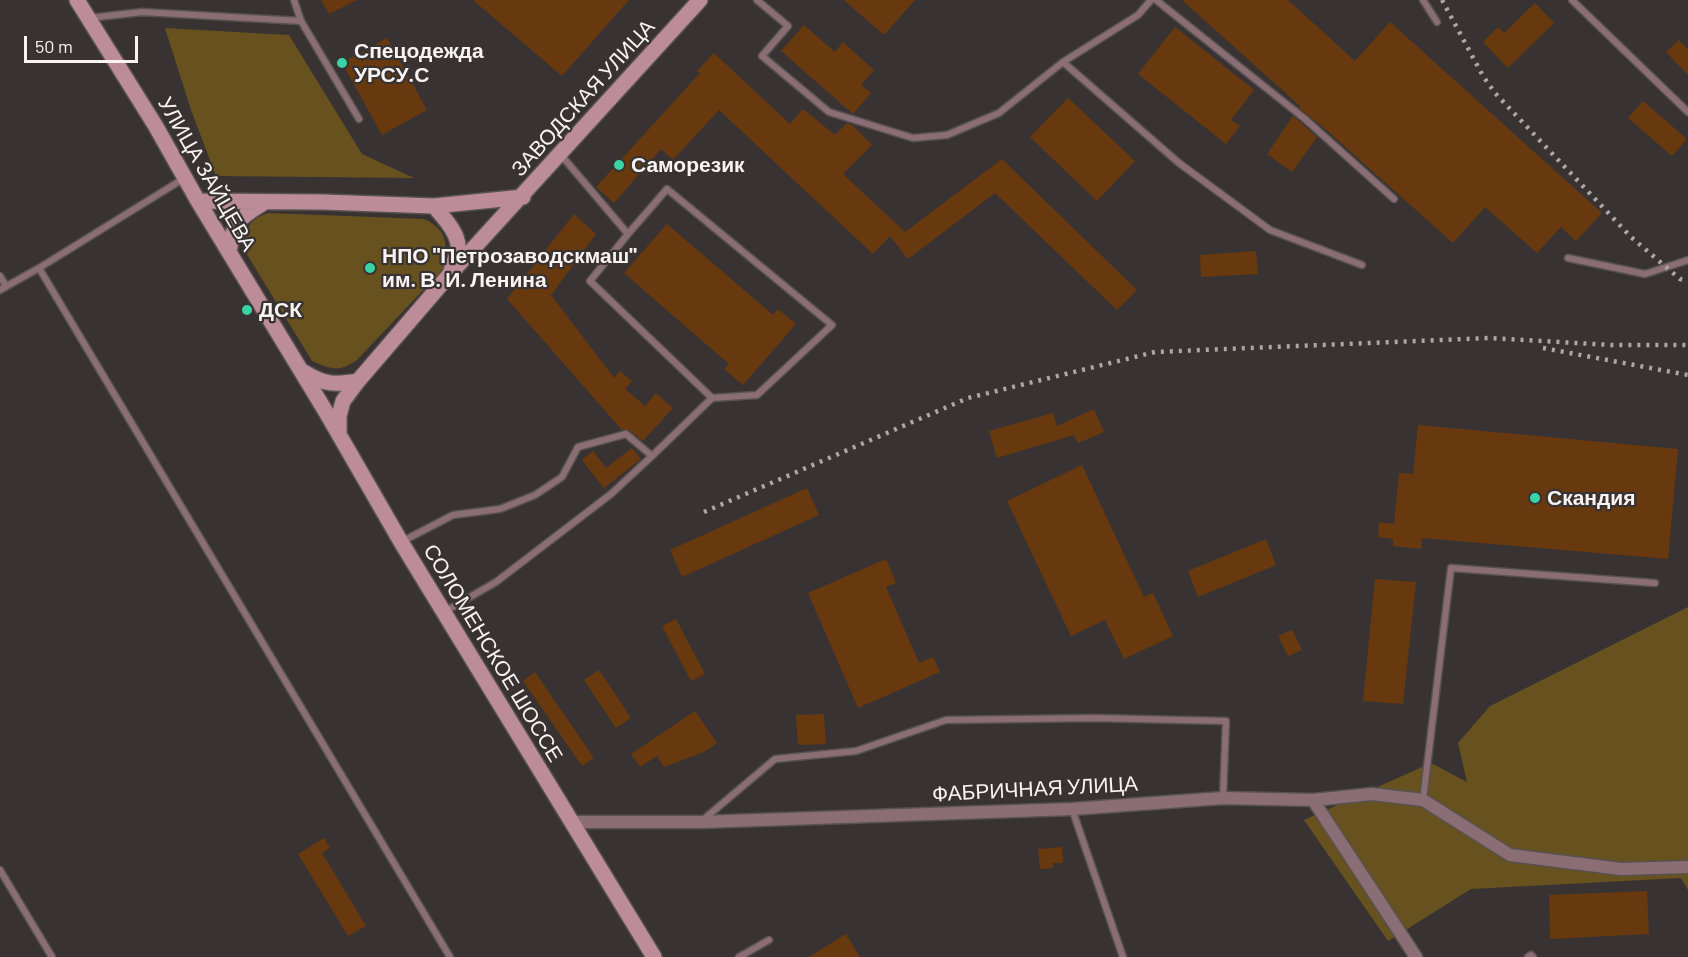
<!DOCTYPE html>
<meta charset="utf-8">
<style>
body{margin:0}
#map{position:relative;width:1688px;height:957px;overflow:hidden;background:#383332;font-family:Barlow,sans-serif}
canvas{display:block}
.scale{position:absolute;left:24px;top:36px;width:114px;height:27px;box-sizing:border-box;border:3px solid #f7f4f3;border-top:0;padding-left:8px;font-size:18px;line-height:21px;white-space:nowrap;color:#f7f4f3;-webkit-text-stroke:4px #383332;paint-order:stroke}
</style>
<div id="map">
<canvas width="1688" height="957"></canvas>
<div class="scale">50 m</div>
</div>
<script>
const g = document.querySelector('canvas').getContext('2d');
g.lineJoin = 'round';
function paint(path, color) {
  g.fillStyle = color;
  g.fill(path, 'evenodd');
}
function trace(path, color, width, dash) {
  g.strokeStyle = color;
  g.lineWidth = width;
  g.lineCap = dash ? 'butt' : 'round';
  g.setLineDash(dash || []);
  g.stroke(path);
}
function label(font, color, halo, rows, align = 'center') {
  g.font = font + ' Barlow,sans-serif';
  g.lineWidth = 4.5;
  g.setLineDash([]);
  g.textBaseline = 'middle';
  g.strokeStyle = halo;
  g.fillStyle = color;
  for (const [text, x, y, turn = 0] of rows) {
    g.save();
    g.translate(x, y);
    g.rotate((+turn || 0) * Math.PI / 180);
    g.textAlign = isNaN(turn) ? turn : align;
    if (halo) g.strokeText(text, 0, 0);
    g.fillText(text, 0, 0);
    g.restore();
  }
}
const green = new Path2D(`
 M 165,28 L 289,35 L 362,154 L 414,178 L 216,176 L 191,110 Z
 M 268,213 L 424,219 C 448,230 448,245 443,269 L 357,360 C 339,373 331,369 312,361 L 243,248 C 243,229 251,219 268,213 Z
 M 1688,607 L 1688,890 L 1681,878 L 1471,889 L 1388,941 L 1304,820 L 1431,763 L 1467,782 L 1458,743 L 1490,706 Z`);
const building = new Path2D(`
 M 321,0 L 357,0 L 329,14 Z
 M 473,0 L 629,0 L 562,76 Z
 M 844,0 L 915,0 L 884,35 Z
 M 1182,0 L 1288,0 L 1355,61 L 1390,22 L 1602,213 L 1576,241 L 1561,227 L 1537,253 L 1485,207 L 1453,243 L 1323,127 L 1299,108 L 1300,106 Z
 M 1535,3 L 1554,23 L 1508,68 L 1483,42 L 1498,27 L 1504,33 Z
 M 804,25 L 835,52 L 843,42 L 874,70 L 861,85 L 871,93 L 853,114 L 781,51 Z
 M 1175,27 L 1254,90 L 1231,120 L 1240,126 L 1226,144 L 1138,74 Z
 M 387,38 L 427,110 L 382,135 L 342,63 Z
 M 1679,40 L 1688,50 L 1688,75 L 1666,52 Z
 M 714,53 L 790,124 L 803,109 L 835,135 L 847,123 L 852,125 L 872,145 L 843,174 L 905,232 L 1002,159 L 1137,290 L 1117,310 L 995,193 L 908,259 L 890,236 L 873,254 L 719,110 L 673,160 L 661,149 L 614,203 L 596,187 L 700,73 L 697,71 Z
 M 1068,98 L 1135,161 L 1097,201 L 1030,137 Z
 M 1643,101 L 1687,139 L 1672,156 L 1628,118 Z
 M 1293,116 L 1317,137 L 1292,172 L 1267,154 Z
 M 574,214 L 596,234 L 551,295 L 614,378 L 620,371 L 632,381 L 625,389 L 645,406 L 656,393 L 673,408 L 643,441 L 629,430 L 622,430 L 507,299 Z
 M 667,224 L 773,315 L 778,309 L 796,324 L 743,385 L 724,369 L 729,364 L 624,273 Z
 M 1256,251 L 1258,274 L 1201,277 L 1200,255 Z
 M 1094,409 L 1104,432 L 1078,443 L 1074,435 L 997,458 L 989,431 L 1053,413 L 1057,426 Z
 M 1418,425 L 1678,449 L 1668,559 L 1422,538 L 1421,549 L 1393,546 L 1393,539 L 1378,537 L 1379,522 L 1394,524 L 1399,473 L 1413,474 Z
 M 632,448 L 641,459 L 604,488 L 582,460 L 593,451 L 606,468 Z
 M 1082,465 L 1144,597 L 1153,593 L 1173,636 L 1124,659 L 1105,620 L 1071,636 L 1007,501 Z
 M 807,488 L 819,515 L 682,577 L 670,550 Z
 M 1266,539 L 1276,565 L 1198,597 L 1188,571 Z
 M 886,559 L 896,583 L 886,587 L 919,663 L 933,657 L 940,672 L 858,708 L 808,593 Z
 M 1375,579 L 1416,582 L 1403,704 L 1363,701 Z
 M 676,619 L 705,674 L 691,681 L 662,626 Z
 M 1292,630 L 1302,650 L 1288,656 L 1278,636 Z
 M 599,670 L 631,718 L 616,728 L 584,680 Z
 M 535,672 L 594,758 L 582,766 L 523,681 Z
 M 695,711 L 717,743 L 704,752 L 664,767 L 657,756 L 640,767 L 631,754 Z
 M 824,714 L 826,744 L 798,745 L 796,715 Z
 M 324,838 L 330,848 L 322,853 L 366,926 L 348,936 L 298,854 Z
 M 1062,847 L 1063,863 L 1053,863 L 1053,868 L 1040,869 L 1038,849 Z
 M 1647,891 L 1649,934 L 1550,939 L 1549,895 Z
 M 846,934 L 860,957 L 809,957 Z`);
const service = new Path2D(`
 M 294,0 L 301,21 L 359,119
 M 757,0 L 788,26 L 762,56 L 829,112 L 913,138 L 947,135 L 999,113 L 1063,62 L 1138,15 L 1151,0
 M 1156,0 L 1305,119 L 1394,199
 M 1423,0 L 1437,22
 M 1572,0 L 1688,112
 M 89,18 L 142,12 L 301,21
 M 1063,62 L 1179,163 L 1270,230 L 1362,265
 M 561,155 L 628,234 L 667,189 L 832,325 L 757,395 L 712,398 L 590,281 L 628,234
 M 1568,258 L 1645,274 L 1688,260
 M 39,268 L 450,957
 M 0,276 L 6,286
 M 0,290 L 39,268 L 183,179
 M 403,541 L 453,515 L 500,509 L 535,495 L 562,477 L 578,447 L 626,434 L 652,456 L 712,398
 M 444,612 L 496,582 L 611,494 L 652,456
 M 1423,800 L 1451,568 L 1655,583
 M 1072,809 L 1123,957
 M 704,819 L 775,759 L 856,751 L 946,720 L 1094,718 L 1226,721 L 1223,798
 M 0,870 L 52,957
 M 739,957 L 769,940
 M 1528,957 L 1531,955 L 1533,957`);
const minor = new Path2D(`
 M 1313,800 L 1416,957
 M 572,822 L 701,822 L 1072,809 L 1223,798 L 1313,800 L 1372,794 L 1423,800 L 1510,855 L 1621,869 L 1688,867`);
const secondary = new Path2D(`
 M 77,0 L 155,125 L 198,201 L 326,412 L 401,542 L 654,957
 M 198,201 L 323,202 L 434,206 L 523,197
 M 434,206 C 443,217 459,233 458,248 C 457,255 453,264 451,271
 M 229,252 C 234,220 238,219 265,202
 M 304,372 C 324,385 336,385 358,381
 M 339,434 L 339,416 L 343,401 L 358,381 L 450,274 L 700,0`);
const rail = new Path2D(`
 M 1442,0 L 1483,76 L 1495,93 L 1631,237 L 1680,279 L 1688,281
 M 1543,348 L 1688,375
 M 704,512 L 968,398 L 1155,352 L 1489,338 L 1611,345 L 1688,345`);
const markers = [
 [342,63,6,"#39d4a5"],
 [619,165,6,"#39d4a5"],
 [370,268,6,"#39d4a5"],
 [247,310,6,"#39d4a5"],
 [1535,498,6,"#39d4a5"]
];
const poiNames = [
 ["Спецодежда",354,51],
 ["УРСУ.С",354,75],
 ["Саморезик",631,165],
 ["НПО \"Петрозаводскмаш\"",382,256],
 ["им. В. И. Ленина",382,280],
 ["ДСК",259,310],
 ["Скандия",1547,498]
];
const streetNames = [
 ["ЗАВОДСКАЯ УЛИЦА",583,98,-48],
 ["УЛИЦА ЗАЙЦЕВА",207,174,60],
 ["СОЛОМЕНСКОЕ ШОССЕ",493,653,59],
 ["ФАБРИЧНАЯ УЛИЦА",1035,789,-3]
];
paint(green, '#67511e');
paint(building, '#68390e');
trace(service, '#575251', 9);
trace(minor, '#575251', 15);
trace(secondary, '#575251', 18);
trace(service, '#8b6e75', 6);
trace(minor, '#8b6e75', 12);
trace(secondary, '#bc8d99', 15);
trace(rail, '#aca8a7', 4.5, [3, 6]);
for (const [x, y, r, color] of markers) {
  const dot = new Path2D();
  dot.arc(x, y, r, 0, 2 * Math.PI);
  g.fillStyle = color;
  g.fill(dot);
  trace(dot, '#383332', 2);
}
label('bold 21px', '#f7f4f3', '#383332', poiNames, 'left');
label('21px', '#f7f4f3', '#383332', streetNames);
</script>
